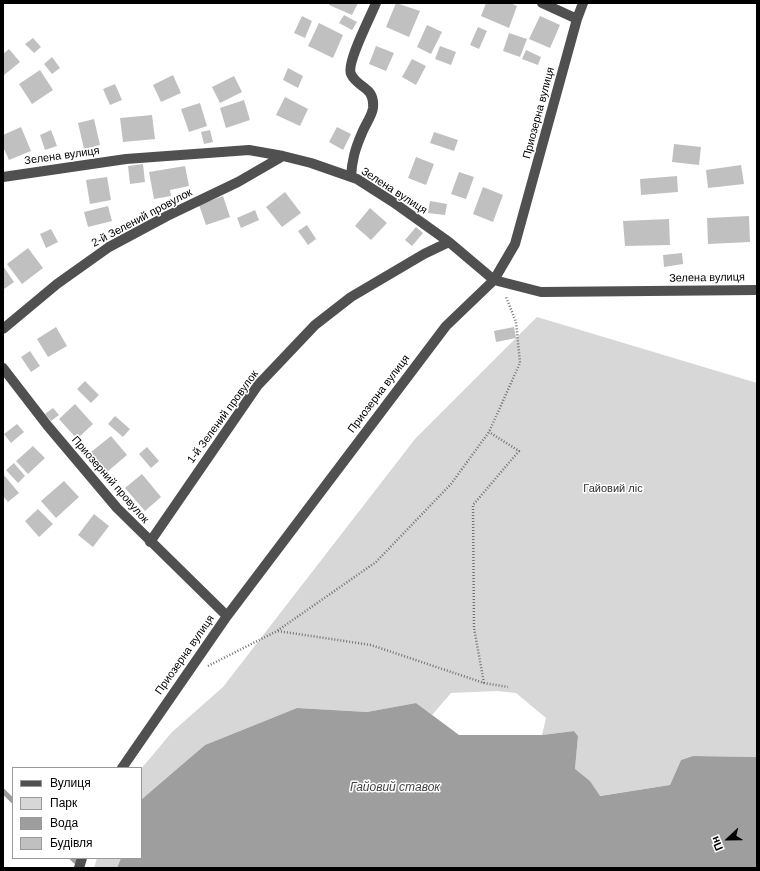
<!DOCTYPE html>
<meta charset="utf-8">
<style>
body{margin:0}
#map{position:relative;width:760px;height:871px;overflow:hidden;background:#fff;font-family:Helvetica,sans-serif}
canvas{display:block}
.frame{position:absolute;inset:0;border:4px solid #000;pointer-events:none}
.legend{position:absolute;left:12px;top:767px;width:130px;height:92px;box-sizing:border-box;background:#fff;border:1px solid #999;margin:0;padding:5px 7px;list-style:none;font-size:12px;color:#000}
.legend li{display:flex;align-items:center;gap:8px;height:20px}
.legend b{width:20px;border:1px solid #999}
.north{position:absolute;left:708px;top:819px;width:40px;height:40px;-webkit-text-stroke:3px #fff;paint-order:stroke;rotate:248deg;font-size:11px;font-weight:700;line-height:16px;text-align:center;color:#000}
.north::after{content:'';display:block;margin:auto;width:14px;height:18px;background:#000;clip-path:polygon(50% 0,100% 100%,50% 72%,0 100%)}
</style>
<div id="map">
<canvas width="760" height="871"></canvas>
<div class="frame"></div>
<ul class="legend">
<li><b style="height:5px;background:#505050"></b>Вулиця</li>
<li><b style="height:11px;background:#d7d7d7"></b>Парк</li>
<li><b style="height:11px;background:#9e9e9e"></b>Вода</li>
<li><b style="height:11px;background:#c0c0c0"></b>Будівля</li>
</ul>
<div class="north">Пн</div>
</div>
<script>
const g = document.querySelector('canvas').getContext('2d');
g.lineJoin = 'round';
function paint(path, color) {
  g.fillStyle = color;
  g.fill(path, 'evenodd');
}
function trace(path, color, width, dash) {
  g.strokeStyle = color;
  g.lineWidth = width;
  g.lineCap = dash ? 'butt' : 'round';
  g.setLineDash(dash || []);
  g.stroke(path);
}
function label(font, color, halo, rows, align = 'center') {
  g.font = font + ' Helvetica,sans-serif';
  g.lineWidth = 3;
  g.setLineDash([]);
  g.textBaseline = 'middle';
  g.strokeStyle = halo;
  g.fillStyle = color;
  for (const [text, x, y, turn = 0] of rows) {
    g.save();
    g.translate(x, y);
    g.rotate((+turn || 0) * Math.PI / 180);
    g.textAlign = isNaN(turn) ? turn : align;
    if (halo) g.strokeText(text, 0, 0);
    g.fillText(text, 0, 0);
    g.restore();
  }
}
const green = new Path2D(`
 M 537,317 L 757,383 L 757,757 L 693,756 L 681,760 L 670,785 L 599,796 L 590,781 L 575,770 L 578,736 L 574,731 L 542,735 L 546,718 L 516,693 L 497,691 L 451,693 L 432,715 L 416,703 L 367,712 L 297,708 L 205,745 L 141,801 L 141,769 L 172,732 L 223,687 L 415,439 Z
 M 97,858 L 121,858 L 117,868 L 94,868 Z`);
const water = new Path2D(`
 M 416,703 L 459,735 L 542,735 L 574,731 L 578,736 L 575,769 L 590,781 L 600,796 L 670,785 L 681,760 L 693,756 L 757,757 L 757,868 L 117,868 L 121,858 L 141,858 L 141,800 L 205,745 L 297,708 L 367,712 Z`);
const stream = new Path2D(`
 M 3,791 L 13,801
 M 72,858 L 75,861`);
const building = new Path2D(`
 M 330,3 L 358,3 L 352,15 L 329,5 Z
 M 396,3 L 420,11 L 409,37 L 386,27 Z
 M 486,3 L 510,3 L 517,6 L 509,28 L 481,16 Z
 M 344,15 L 357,22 L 352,30 L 339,23 Z
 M 302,16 L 312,21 L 305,38 L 294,33 Z
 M 540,16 L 560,25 L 550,48 L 529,39 Z
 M 319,23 L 343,35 L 333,58 L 308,46 Z
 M 427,25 L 442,32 L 431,54 L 417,47 Z
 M 478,27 L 487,31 L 479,49 L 470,45 Z
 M 509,33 L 527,39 L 520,57 L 503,51 Z
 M 33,38 L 41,47 L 34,53 L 25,44 Z
 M 376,46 L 394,53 L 386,71 L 369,64 Z
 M 440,46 L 456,52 L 451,65 L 435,59 Z
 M 9,49 L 20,62 L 3,76 L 3,54 Z
 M 526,50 L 541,57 L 538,65 L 522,59 Z
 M 52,57 L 60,68 L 52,74 L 44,64 Z
 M 412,59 L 426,66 L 416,85 L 402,77 Z
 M 288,68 L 303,76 L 298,88 L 283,80 Z
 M 40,70 L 53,90 L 32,104 L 19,84 Z
 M 173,75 L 181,93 L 161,102 L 153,85 Z
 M 234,76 L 242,92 L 220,103 L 212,87 Z
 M 115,84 L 122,100 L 110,105 L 103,89 Z
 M 285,97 L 308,109 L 300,126 L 276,115 Z
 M 244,100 L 250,120 L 226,128 L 220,108 Z
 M 200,103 L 207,126 L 189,132 L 181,109 Z
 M 152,115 L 155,139 L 123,142 L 120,118 Z
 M 94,119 L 100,145 L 84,149 L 78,123 Z
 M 21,127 L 31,151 L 9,160 L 3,147 L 3,135 Z
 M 337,127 L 351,134 L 343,150 L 329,142 Z
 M 51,130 L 57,146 L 45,150 L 40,135 Z
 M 210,130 L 213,142 L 204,144 L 201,132 Z
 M 434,132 L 458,140 L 454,151 L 430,143 Z
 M 674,144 L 701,147 L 699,165 L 672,162 Z
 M 416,157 L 434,164 L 426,185 L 408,178 Z
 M 143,164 L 145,182 L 130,184 L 128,166 Z
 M 741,165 L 744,184 L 708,188 L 706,170 Z
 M 185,166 L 189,186 L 170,190 L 171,196 L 154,199 L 149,172 Z
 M 459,172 L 474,177 L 466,199 L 451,194 Z
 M 677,176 L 678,192 L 641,195 L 640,179 Z
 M 107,177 L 111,200 L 90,204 L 86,180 Z
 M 483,187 L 503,195 L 493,222 L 473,214 Z
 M 285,192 L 301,213 L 282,227 L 266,207 Z
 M 223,196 L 230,217 L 206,225 L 199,205 Z
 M 430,201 L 447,204 L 445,215 L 428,213 Z
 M 108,206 L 112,221 L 88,227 L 84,212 Z
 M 370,208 L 387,223 L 371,240 L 355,226 Z
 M 255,210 L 259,220 L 241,228 L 237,218 Z
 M 749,216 L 750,242 L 708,244 L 707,218 Z
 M 669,219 L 670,245 L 625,246 L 623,221 Z
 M 307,225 L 316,239 L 308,245 L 298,231 Z
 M 416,227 L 423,233 L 412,246 L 405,240 Z
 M 51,229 L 58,242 L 46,248 L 40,234 Z
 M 28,248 L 43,268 L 22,284 L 7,264 Z
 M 682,253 L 683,264 L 664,267 L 663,255 Z
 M 3,266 L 14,282 L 4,289 L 3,288 Z
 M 56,327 L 67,346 L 48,357 L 37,339 Z
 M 514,327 L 516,338 L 496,342 L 494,331 Z
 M 30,351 L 40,366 L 31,372 L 21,357 Z
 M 85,381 L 99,395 L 91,403 L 77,389 Z
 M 75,404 L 93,424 L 77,439 L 59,419 Z
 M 53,408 L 59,415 L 51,421 L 45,414 Z
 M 115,416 L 130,429 L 123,437 L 108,424 Z
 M 17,424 L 24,432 L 11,443 L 4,434 Z
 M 111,436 L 127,455 L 107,472 L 91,452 Z
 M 33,446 L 45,458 L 28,474 L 16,461 Z
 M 147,447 L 159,461 L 151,468 L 139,454 Z
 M 14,463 L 25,476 L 18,483 L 6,470 Z
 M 3,474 L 19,493 L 8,502 L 3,496 Z
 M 142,474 L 161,497 L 145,511 L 125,488 Z
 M 64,481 L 79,497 L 56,518 L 41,501 Z
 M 38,509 L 53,524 L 39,537 L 25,521 Z
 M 94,514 L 109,526 L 93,547 L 78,535 Z`);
const path = new Path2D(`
 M 278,631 L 371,645 L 484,683 L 508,687
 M 208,666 L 277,631 L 376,562 L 451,484 L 489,432 L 520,363 L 516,322 L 506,297
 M 484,683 L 474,628 L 473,505 L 519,451 L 489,432`);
const minor = new Path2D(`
 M 542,3 L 577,19
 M 3,177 L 126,159 L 249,150 L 283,156 L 311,163 L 357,179 L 393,202 L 449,242 L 494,280 L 541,292 L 757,290
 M 351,177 C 352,160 355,149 362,133 C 365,125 372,116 373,108 C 375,86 358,89 351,74 C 346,63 371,16 376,3
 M 3,329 L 57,284 L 109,247 L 167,216 L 238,182 L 283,156
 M 3,368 L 47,425 L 117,508 L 227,616
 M 150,542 L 258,385 L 315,325 L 351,297 L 424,254 L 449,242
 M 122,768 L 227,616 L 446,326 L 494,280 L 515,244 L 577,19 L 583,3
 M 79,868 L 82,858`);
const streetNames = [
 ["Приозерна вулиця",539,113,-75],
 ["Зелена вулиця",62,156,-8],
 ["Зелена вулиця",394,191,33],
 ["2-й Зелений провулок",142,218,-28],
 ["Зелена вулиця",707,278,-1],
 ["Приозерна вулиця",379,394,-53],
 ["1-й Зелений провулок",223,417,-54],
 ["Приозерний провулок",110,480,49],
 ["Приозерна вулиця",185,655,-55]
];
const parkNames = [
 ["Гайовий ліс",613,489]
];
const waterNames = [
 ["Гайовий ставок",395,788]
];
paint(green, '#d7d7d7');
paint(water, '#9e9e9e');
trace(stream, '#9e9e9e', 5);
paint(building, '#c0c0c0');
trace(path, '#727272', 2.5, [1, 2]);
trace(minor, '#505050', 10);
label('11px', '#000', '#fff', streetNames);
label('11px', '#2e2e2e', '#fff', parkNames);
label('italic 12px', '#3f3f3f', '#fff', waterNames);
</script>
